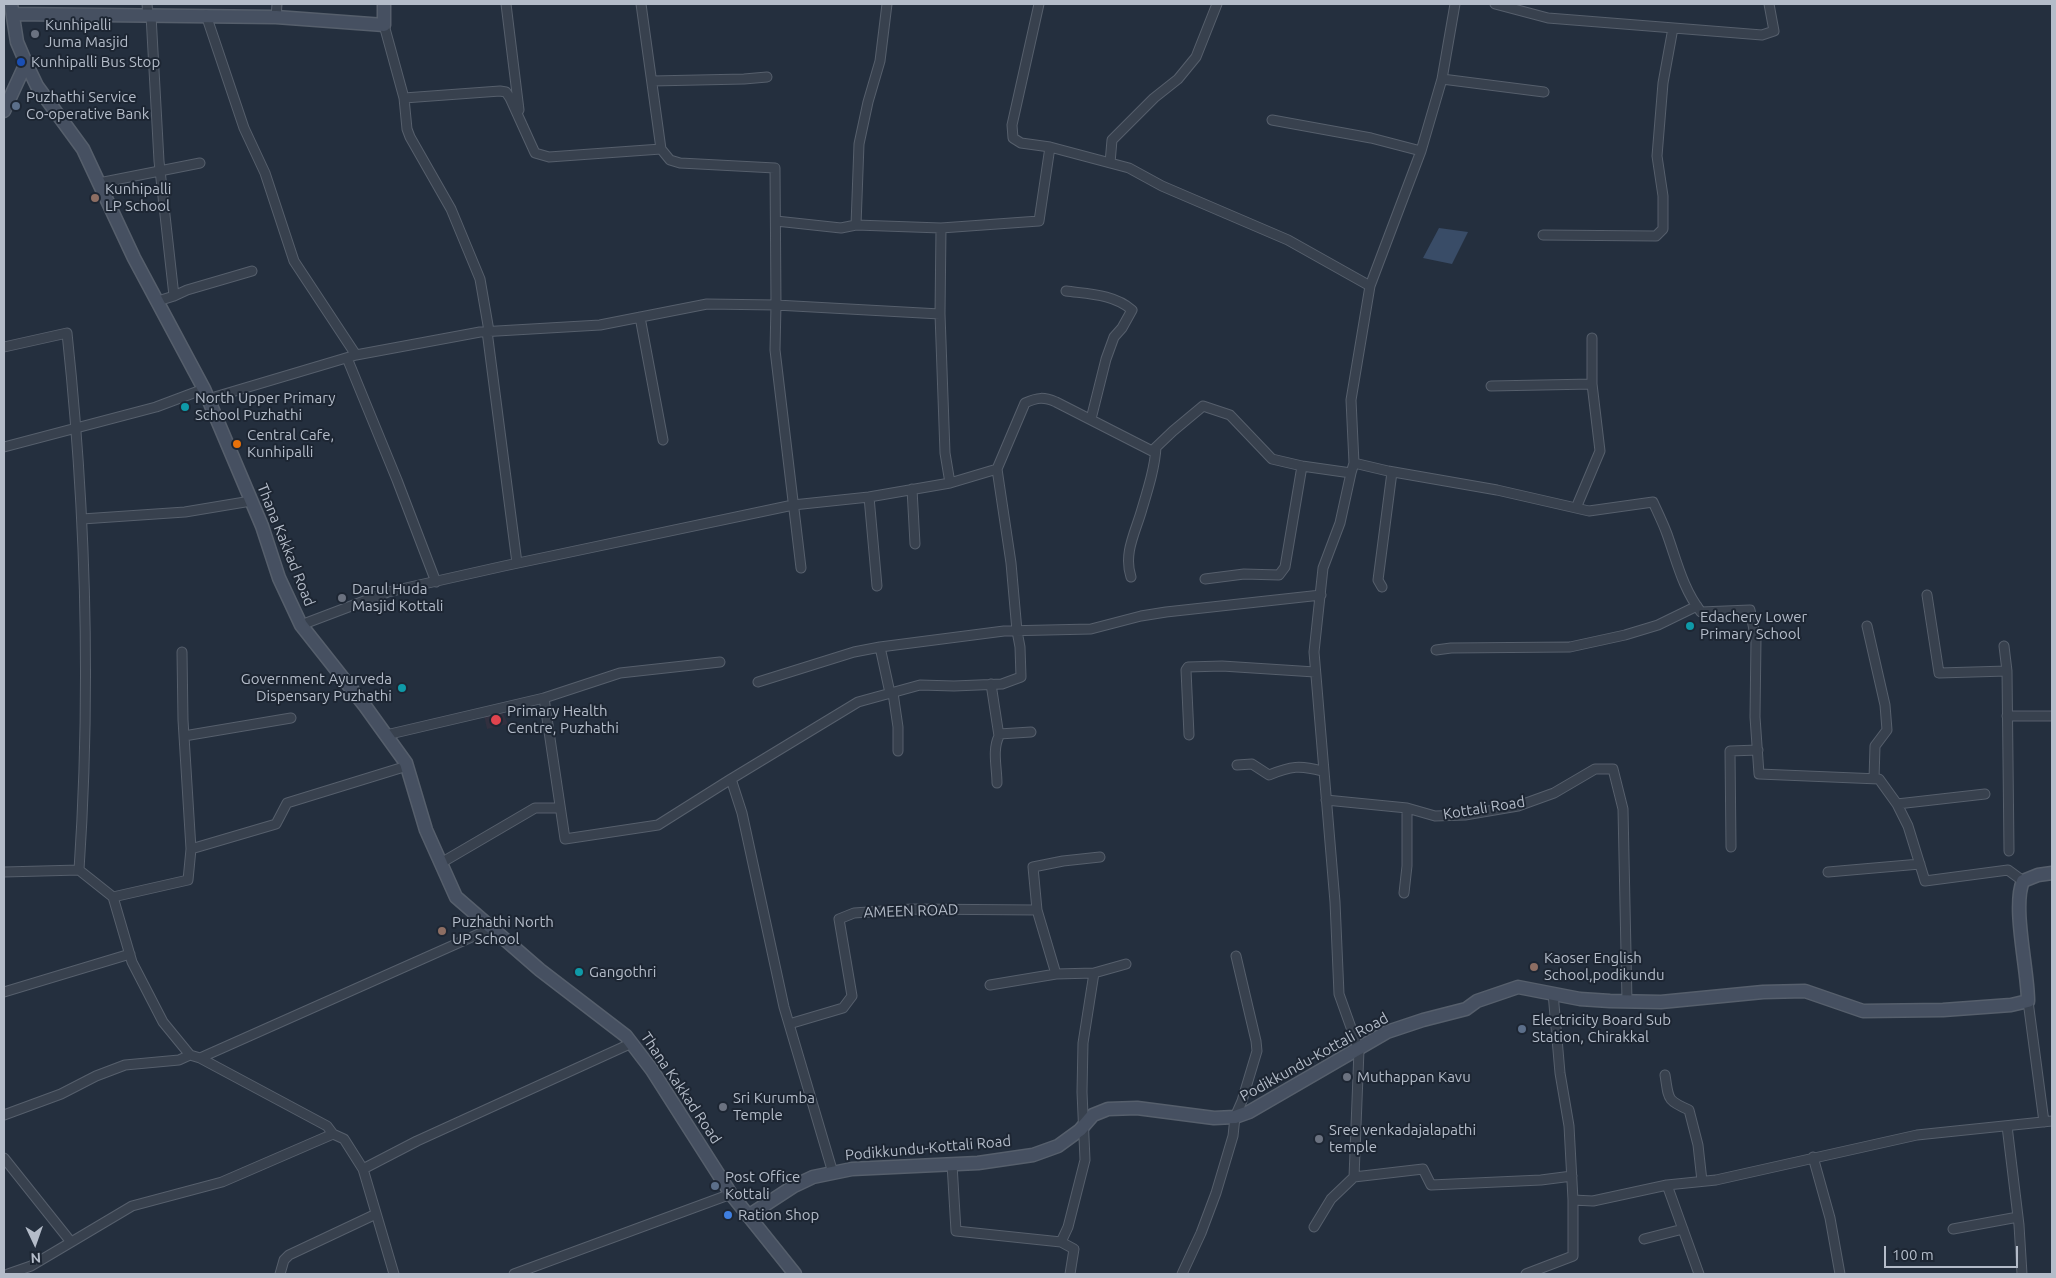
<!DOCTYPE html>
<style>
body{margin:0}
#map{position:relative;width:2056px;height:1278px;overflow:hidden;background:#242f3e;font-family:Ubuntu,sans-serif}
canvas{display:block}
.frame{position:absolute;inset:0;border:5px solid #b4bcc9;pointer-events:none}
.north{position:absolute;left:10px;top:1218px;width:50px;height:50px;-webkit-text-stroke:4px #1d2633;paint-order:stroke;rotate:177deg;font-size:14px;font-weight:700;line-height:20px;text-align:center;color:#b4bcc9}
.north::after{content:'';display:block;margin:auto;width:18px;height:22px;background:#b4bcc9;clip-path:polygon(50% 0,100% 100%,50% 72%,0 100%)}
.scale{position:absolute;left:1884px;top:1246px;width:134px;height:22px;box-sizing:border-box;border:2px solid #b4bcc9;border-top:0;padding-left:6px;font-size:15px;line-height:18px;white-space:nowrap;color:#b4bcc9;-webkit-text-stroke:4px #1d2633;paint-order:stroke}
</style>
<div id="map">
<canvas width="2056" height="1278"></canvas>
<div class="frame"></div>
<div class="north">N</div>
<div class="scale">100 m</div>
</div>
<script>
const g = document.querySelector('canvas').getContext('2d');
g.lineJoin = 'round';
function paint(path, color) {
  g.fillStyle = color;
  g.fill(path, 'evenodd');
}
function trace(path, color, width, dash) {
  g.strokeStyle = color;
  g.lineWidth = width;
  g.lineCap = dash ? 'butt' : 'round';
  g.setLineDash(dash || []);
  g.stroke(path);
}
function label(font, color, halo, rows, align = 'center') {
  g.font = font + ' Ubuntu,sans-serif';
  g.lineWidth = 4;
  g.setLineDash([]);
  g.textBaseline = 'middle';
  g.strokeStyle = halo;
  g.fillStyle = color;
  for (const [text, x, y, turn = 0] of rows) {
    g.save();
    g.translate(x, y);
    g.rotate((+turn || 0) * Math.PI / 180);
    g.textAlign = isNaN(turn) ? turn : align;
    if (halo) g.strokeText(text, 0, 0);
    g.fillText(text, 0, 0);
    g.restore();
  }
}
const medical = new Path2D(`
 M 502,711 L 508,724 L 487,729 L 484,715 Z`);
const water = new Path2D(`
 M 1439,228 L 1468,232 L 1452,264 L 1423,258 Z`);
const street = new Path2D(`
 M 147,4 L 148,15
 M 506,4 L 519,110
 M 641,4 L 661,149
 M 1039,4 L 1012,125 L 1013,138 L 1021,143 L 1050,147
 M 1495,4 L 1548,18 L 1762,35 L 1774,31 L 1769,4
 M 151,15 L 159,161 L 174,296 L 158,301
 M 206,15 L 244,128 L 265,173 L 294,261 L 356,355
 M 276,17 L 277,4
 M 384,25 L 404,98
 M 1442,79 L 1544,92
 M 652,81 L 744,79 L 767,77
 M 1272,120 L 1371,138 L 1421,151
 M 1110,163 L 1112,140 L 1154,98 L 1178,79 L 1196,57 L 1217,4
 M 99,183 L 200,163
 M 776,221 L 841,228 L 856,225 L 941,228
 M 856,225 L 859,144 L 868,102 L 880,61 L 887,4
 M 1543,235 L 1656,236 L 1663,229 L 1663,196 L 1657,156 L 1663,83 L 1673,28
 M 1066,291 C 1088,294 1114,294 1132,310 L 1122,328 L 1114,337 L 1106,359 L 1091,419
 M 174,296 L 187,290 L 252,271
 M 640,317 L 663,440
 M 487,331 L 517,563
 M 4,347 L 67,333 C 86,511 91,691 79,870 L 113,897 L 188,880 L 191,849 L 276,824 L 287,803 L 407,766
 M 347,358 L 397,480 L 436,582
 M 1491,386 L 1592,384
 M 208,399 L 356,355 L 480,332 L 600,325 L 707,304 L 776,305 L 775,168 L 680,163 L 670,160 L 661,149 L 549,157 L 535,153 L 510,98 L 506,92 L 500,91 L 404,98 L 407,129 L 410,137 L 451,209 L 480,279 L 489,331
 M 4,447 L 156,407 L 204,389
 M 1354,463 L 1351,400 L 1370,286 L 1421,151 L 1442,79 L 1455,4
 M 1351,473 L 1340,523 L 1323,568 L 1314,652 L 1335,902 L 1339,994 L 1359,1050 L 1354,1177
 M 950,483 L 945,453 L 940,314 L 941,228 L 1039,221 L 1050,147 L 1129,168 L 1162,186 L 1288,240 L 1370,286
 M 912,489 L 915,544
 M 869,497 L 877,586
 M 1576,508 L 1600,451 L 1592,384 L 1592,338
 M 82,519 L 185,512 L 251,501
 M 801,568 L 775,350 L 776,305 L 940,314
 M 1131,577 C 1123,553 1136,531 1142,509 C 1148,489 1155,467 1156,447
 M 1205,579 L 1244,574 L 1279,575 L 1285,567 L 1302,466
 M 1382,587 L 1378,580 L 1392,472
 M 1927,595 L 1939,673 L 2007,671
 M 301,625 L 388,592 L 504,566 L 793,505 L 869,497 L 950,483 L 997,469 L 1025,403 C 1038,397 1044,397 1056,402 L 1152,451 L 1173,431 L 1203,406 L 1230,415 L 1272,459 L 1302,466 L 1351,473 L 1354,463 L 1388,471 L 1497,490 L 1589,511 L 1653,502 C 1658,513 1663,523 1667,534 C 1677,562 1683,589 1701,612 L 1750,610 L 1756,640 L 1755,717 L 1759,774 L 1879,779 L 1897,804 L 1908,826 L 1925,881 L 2008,870 L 2023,881
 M 1867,626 L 1885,705 L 1887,730 L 1875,746 L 1874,779
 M 2004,646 L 2007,671 L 2009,851
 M 880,647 L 890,693
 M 1436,650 L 1451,648 L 1570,647 L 1625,635 L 1658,625 L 1697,606
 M 182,652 L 183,720 L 191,849
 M 758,682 L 854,652 L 880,647 L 1004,631 L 1091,629 L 1141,616 L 1166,612 L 1321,595
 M 991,684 L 999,736 C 992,750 997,768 997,783
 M 893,693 L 898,727 L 898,751
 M 544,698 L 620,673 L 720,662
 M 2007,716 L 2052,716
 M 999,734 L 1031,732
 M 386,735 L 544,698 L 565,839 L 658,825 L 731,779
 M 1189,735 L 1186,670 L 1188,667 L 1222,666 L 1315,672
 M 184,736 L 291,718
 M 1237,765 L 1252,764 L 1269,775 C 1291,766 1300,765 1322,771
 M 1326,800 L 1407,808 L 1435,816 L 1465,815 L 1518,806 L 1554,793 L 1595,769 L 1613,769 L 1623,809 L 1627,1001
 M 1897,804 L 1985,794
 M 1731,847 L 1730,751 L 1758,750
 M 441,863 L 535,808 L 560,808
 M 4,872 L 79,870
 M 1828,872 L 1920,864
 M 1404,893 L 1407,866 L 1407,808
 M 113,897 L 132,962 L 163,1022 L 190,1055 L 200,1058 L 492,928
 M 1037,910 L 1033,867 L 1063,861 L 1100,857
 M 1094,973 L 1126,964
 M 990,985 L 1056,974 L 1094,973 L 1083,1043 L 1082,1092 L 1085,1160 L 1068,1227 L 1061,1242
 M 4,992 L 130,954
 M 1553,993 L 1560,1073 L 1569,1126 L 1573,1200 L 1593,1201 L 1667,1185 L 1716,1180 L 1917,1135 L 2052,1121
 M 2028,1001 L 2044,1122
 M 789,1024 L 843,1008 L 852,996 L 839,919 L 854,913 L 912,909 L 1037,910 L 1056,974
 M 200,1058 L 327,1126 L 333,1134
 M 1665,1075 C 1669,1099 1666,1100 1689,1110 L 1698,1145 L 1702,1181
 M 4,1115 L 61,1094 L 96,1076 L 125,1065 L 179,1060 L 190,1055
 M 2007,1126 L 2019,1225 L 2022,1274
 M 1813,1157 L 1830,1218 L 1840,1274
 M 4,1158 L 71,1242
 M 952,1164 L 956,1231 L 1061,1242 L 1074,1249 L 1070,1274
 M 363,1169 L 394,1274
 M 833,1173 L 784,1007 L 742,813 L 731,779 L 858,702 L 920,685 L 954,686 L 1002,684 L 1021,677 L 1020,647 L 1017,631 L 1011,563 L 997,469
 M 1667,1185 L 1699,1274
 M 1314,1227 L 1331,1199 L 1354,1177 L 1423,1169 L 1431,1185 L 1541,1180 L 1572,1176
 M 1953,1229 L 2018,1217
 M 1644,1239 L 1683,1229
 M 8,1274 L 31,1266 L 132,1206 L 222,1182 L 333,1134 L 344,1139 L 363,1169 L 417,1141 L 632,1043
 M 280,1274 L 284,1260 L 289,1255 L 376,1214
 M 514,1274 L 731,1194
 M 1182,1274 L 1201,1233 L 1216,1193 L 1233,1136 L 1235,1117 L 1242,1101 L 1257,1051 L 1256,1041 L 1236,956
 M 1526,1274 L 1573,1256 L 1573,1200`);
const secondary = new Path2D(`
 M 11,4 L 17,42 L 26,63 L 37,86 L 83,149 L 134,258 L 204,389 L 262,526 L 279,578 L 301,625 L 365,706 L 406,763 L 426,830 L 456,897 L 540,970 L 626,1036 L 652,1070 L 731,1194 L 795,1274
 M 13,14 L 276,17 L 384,25 L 384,4
 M 4,111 L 26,63
 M 748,1216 L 794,1186 L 813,1177 L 852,1169 L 978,1163 L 1033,1155 L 1058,1146 L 1080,1130 L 1093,1115 L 1108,1109 L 1137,1108 L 1214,1118 L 1235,1117 L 1249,1112 L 1387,1032 L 1423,1020 L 1466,1009 L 1477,1001 L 1518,987 L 1580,999 L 1610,1001 L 1661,1002 L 1763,992 L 1805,991 L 1863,1011 L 1943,1010 L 2011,1005 L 2028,1001 C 2028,970 2012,907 2023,881 L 2038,875 L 2052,873`);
const markers = [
 [35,34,5,"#6b7280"],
 [21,62,5,"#1a4fb4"],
 [16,106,5,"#5c6f8a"],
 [95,198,5,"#8d6e63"],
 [185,407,5,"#0f9aa8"],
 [237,444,5,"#e8710a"],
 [342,598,5,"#6b7280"],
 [1690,626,5,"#0f9aa8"],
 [402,688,5,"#0f9aa8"],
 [496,720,6,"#e0444e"],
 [442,931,5,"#8d6e63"],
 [1534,967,5,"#8d6e63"],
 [579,972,5,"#0f9aa8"],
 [1522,1029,5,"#5c6f8a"],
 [1347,1077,5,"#6b7280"],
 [723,1107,5,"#6b7280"],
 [1319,1139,5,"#6b7280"],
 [715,1186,5,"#5c6f8a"],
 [728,1215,5,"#3f7fe0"]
];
const poiNames = [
 ["Kunhipalli",45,25],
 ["Juma Masjid",45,42],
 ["Kunhipalli Bus Stop",31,62],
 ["Puzhathi Service",26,97],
 ["Co-operative Bank",26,114],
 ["Kunhipalli",105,189],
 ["LP School",105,206],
 ["North Upper Primary",195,398],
 ["School Puzhathi",195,415],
 ["Central Cafe,",247,435],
 ["Kunhipalli",247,452],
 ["Darul Huda",352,589],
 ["Masjid Kottali",352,606],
 ["Edachery Lower",1700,617],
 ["Primary School",1700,634],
 ["Government Ayurveda",392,679,"right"],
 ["Dispensary Puzhathi",392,696,"right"],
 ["Primary Health",507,711],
 ["Centre, Puzhathi",507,728],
 ["Puzhathi North",452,922],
 ["UP School",452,939],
 ["Kaoser English",1544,958],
 ["School,podikundu",1544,975],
 ["Gangothri",589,972],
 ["Electricity Board Sub",1532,1020],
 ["Station, Chirakkal",1532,1037],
 ["Muthappan Kavu",1357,1077],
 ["Sri Kurumba",733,1098],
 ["Temple",733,1115],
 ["Sree venkadajalapathi",1329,1130],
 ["temple",1329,1147],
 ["Post Office",725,1177],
 ["Kottali",725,1194],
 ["Ration Shop",738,1215]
];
const streetNames = [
 ["Thana Kakkad Road",286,545,68],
 ["Kottali Road",1484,808,-9],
 ["AMEEN ROAD",911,911,-2],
 ["Podikkundu-Kottali Road",1314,1057,-29],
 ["Thana Kakkad Road",681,1088,56],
 ["Podikkundu-Kottali Road",928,1148,-5]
];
paint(medical, '#32303f');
paint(water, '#394c67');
trace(street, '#565f6c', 11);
trace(secondary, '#565f6c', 15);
trace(street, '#38414e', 9);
trace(secondary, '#465061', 12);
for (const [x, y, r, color] of markers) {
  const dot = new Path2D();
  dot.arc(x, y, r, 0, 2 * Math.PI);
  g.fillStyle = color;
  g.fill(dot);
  trace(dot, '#1d2633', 2);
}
label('15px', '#b4bcc9', '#1d2633', poiNames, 'left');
label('15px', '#b4bcc9', '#1d2633', streetNames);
</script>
